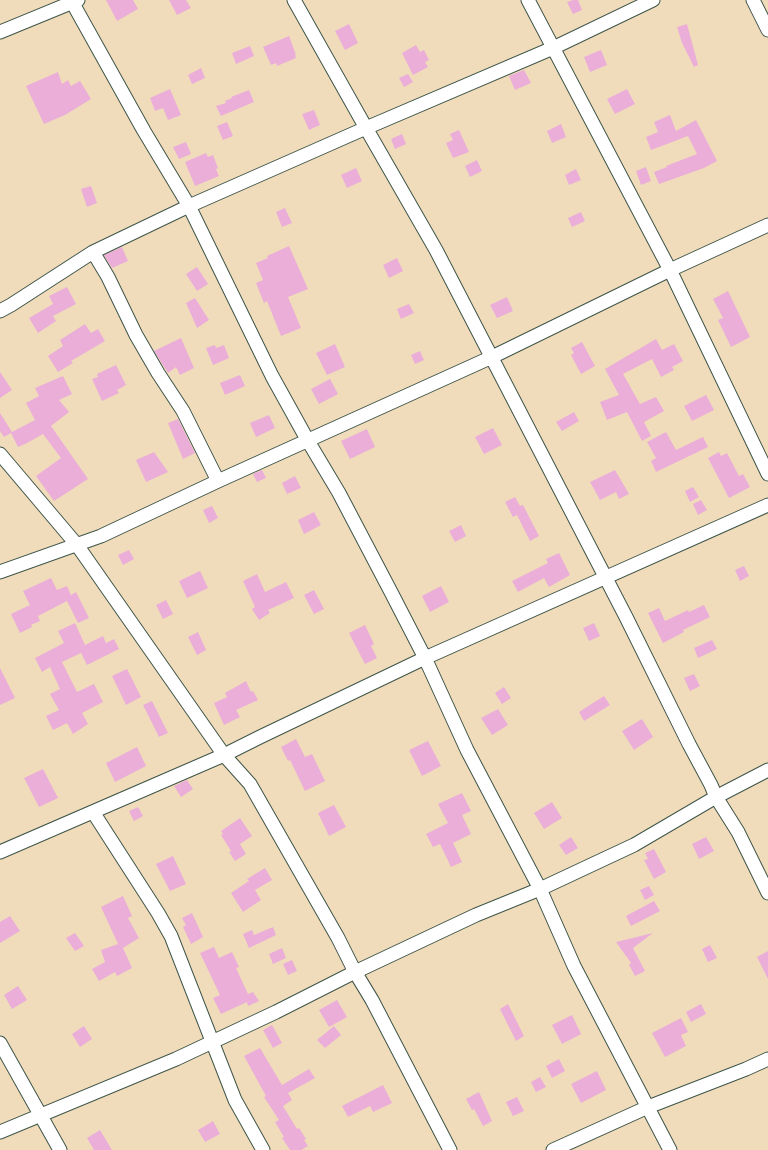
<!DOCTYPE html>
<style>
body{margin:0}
canvas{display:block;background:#f0dcbb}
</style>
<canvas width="768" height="1150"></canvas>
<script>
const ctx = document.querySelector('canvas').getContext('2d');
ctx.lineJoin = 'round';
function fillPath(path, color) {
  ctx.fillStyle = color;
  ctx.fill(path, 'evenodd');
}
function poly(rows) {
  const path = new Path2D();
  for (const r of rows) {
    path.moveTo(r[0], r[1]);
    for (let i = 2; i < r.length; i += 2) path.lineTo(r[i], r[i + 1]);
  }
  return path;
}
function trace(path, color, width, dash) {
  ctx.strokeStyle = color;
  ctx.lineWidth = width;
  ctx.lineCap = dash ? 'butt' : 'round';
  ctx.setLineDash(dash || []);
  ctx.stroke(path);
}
const building = poly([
 [106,0,133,0,138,9,117,21],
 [169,0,186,0,191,8,177,15],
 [573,0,578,0,582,10,573,14,567,2],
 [349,24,358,43,345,50,335,31],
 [687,24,698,65,694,67,682,43,677,27],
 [289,36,296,55,295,55,296,58,277,66,276,63,271,65,263,47],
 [416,45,420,52,424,50,429,60,425,62,428,67,413,75,402,53],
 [250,46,254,56,236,64,232,53],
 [601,50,607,65,590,72,584,57],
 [201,68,205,78,192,84,188,75],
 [524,70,531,83,515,90,509,76],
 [58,72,62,84,68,80,71,86,80,81,91,99,65,115,44,124,26,86],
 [408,74,413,82,404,87,399,78],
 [170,89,181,115,168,120,163,108,155,111,150,98],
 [627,89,635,104,615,114,607,99],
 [249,90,254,102,221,116,216,106,226,103,225,101,232,98,231,97],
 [314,110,320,125,309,130,302,114],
 [670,115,676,131,696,120,717,161,704,168,659,184,654,172,667,167,666,166,697,154,688,136,651,150,646,137,658,132,654,122],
 [227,122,233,136,223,140,217,126],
 [561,124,566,137,552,143,547,131],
 [459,130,469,152,453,158,446,143,453,140,450,134],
 [402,134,406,144,395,149,391,139],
 [186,142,191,154,179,159,173,147],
 [206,153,208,157,213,155,218,168,216,169,219,176,195,186,185,162],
 [477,160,482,171,470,177,465,166],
 [646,167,651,181,641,185,636,171],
 [356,168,362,181,347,188,341,175],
 [576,169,581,180,569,185,565,175],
 [91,186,97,203,87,207,81,189],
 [285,208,292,223,282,227,276,212],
 [581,212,585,221,572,227,568,218],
 [289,246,308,289,288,297,301,328,281,336,267,301,264,303,256,283,263,280,256,263,268,258,267,256],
 [122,247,128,261,112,268,104,255],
 [397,258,403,271,389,278,383,265],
 [197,267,208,284,197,291,186,274],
 [67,287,76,304,53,316,56,321,38,333,29,318,53,304,49,296],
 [728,291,750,337,731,347,718,320,723,318,713,299],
 [507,297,513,311,497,318,490,305],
 [195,298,209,320,197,328,186,303],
 [409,304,414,313,401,319,397,309],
 [85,324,91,333,98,329,105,341,71,361,73,363,58,372,48,356,63,346,60,340],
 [181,338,194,368,180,375,176,367,168,373,154,351],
 [656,339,662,350,674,344,683,361,672,367,674,370,661,377,652,359,623,374,640,404,656,397,664,411,644,422,651,436,642,441,627,412,607,420,600,402,619,395,605,369],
 [582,342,595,366,581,374,571,355,574,353,571,348],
 [335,344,345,367,327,375,316,353],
 [215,345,216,348,224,345,229,358,213,365,206,348],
 [420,351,424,360,415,364,411,355],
 [116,365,126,385,117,390,119,393,102,401,92,379,98,377,97,374],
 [0,372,12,390,0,398],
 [240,375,245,386,225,395,220,383],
 [63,376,72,394,59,400,69,412,51,426,88,479,54,501,36,476,61,458,43,434,27,443,18,447,11,433,4,437,0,431,0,413,12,432,35,420,26,403,39,396,35,388],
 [330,379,338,394,319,404,311,389],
 [706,395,714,410,692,421,684,406],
 [574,412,579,421,562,431,556,422],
 [269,415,275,428,256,437,250,423],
 [178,419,195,453,183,459,168,423],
 [493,428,502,445,484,454,475,437],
 [367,429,375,447,350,459,341,441],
 [666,432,676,450,703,437,708,447,656,472,651,461,656,458,647,442],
 [154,452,168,472,146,482,136,460],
 [719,452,721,456,727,453,739,476,743,474,750,487,729,498,708,458],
 [262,470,266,478,257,482,253,474],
 [615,470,629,494,619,499,616,492,600,500,590,482],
 [295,476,301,488,287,494,282,483],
 [693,487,699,497,690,502,685,491],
 [515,497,520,506,523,505,539,536,530,541,517,515,513,517,505,502],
 [701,500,707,510,698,515,693,504],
 [212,506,218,518,209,523,203,510],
 [314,512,321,525,304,534,298,520],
 [461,525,466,536,455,542,449,531],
 [129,550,134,559,123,565,118,555],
 [559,553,570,575,549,587,544,578,518,592,512,581,548,563,546,559],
 [744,566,749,576,740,581,735,570],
 [200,571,208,588,187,598,179,581],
 [257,574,265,592,286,582,294,598,268,610,270,613,259,620,252,609,255,607,243,581],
 [51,578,57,590,67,586,71,595,76,592,89,618,78,623,67,601,38,616,40,621,31,625,32,627,20,633,11,614,30,605,23,591],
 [441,586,449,602,430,612,422,596],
 [314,590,324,609,314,614,304,595],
 [166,600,173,614,163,619,156,605],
 [704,605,710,617,683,630,684,632,663,643,648,613,659,608,665,621,688,610,689,612],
 [75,623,85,645,103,636,106,643,114,639,119,649,87,665,81,653,62,662,77,692,94,684,103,702,82,713,88,724,73,734,67,723,53,730,46,716,59,710,50,694,60,689,50,667,42,672,35,658,64,643,58,631],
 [594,623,600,636,589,641,583,628],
 [365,625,374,644,371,646,377,658,365,664,349,633],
 [198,632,206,650,197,655,188,637],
 [712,640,717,649,698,658,694,648],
 [0,668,15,698,0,705],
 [127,669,141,697,126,705,112,676],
 [694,674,700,686,690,691,684,678],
 [246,681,251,692,253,691,258,700,236,710,240,717,224,725,214,703,227,697,225,693],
 [504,687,511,698,502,704,495,693],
 [604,696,610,705,584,721,579,712],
 [152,701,168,733,159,737,143,705],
 [498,709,508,725,492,735,481,718],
 [642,719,653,737,634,750,622,731],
 [296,739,305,757,312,754,325,781,305,791,290,760,288,761,281,747],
 [428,741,441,766,422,776,409,750],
 [137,747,146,766,115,782,106,763],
 [43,769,58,798,39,807,24,778],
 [187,780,193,789,181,797,174,786],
 [462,793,471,811,462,815,471,834,453,843,462,862,451,867,440,844,433,847,426,834,448,823,438,804],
 [552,802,562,818,544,829,534,813],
 [334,805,346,827,329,836,318,813],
 [138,807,143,816,134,821,129,811],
 [240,818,252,836,240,844,246,854,235,861,229,852,231,851,221,835,223,834,221,831],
 [571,837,578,848,566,855,559,845],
 [706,837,714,851,699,859,692,844],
 [654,849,666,872,654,879,644,860,648,859,645,853],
 [173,856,186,884,170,891,156,864],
 [265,868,272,880,255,890,261,900,243,912,231,893,249,881,247,879],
 [649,886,654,895,645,900,640,890],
 [123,896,132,916,128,918,139,938,123,948,132,968,117,976,115,972,99,981,92,969,105,962,101,950,118,944,101,907],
 [654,901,660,911,631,926,626,916],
 [192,913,203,937,191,944,183,927,186,925,182,918],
 [10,916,20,931,0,943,0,922],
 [273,927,276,935,249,948,243,934,252,930,254,935],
 [75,933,84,946,75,951,66,938],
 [653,933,633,948,645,971,635,976,629,965,631,963,616,942],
 [710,945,717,958,708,962,702,949],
 [214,947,219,958,232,952,239,967,236,968,248,994,253,992,259,1001,248,1006,247,1002,221,1014,213,998,220,995,200,953],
 [282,948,286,958,273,964,269,954],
 [768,951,768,979,757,957],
 [292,960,297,971,288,975,283,964],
 [18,986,27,1000,12,1009,4,995],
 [337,1000,347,1017,329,1027,319,1010],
 [508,1004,524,1036,516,1041,500,1009],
 [701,1004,706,1014,691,1022,686,1012],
 [572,1015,581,1034,562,1044,552,1025],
 [681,1018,688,1032,681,1035,686,1046,665,1057,652,1033],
 [272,1025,282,1043,273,1048,263,1030],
 [84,1026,92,1039,80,1047,72,1034],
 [334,1026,341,1035,325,1048,317,1040],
 [260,1048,282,1085,309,1069,315,1078,288,1093,292,1100,283,1106,297,1129,299,1128,306,1139,304,1140,308,1146,301,1150,290,1150,282,1138,284,1137,275,1122,279,1120,264,1097,266,1096,244,1056],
 [559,1059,565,1071,552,1078,546,1066],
 [597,1071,606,1090,581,1103,571,1084],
 [540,1077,546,1087,536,1092,531,1082],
 [383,1085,392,1103,373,1112,370,1106,348,1117,342,1106],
 [479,1092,492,1121,483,1126,474,1109,472,1110,466,1099],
 [517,1097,524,1111,513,1116,506,1102],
 [213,1121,220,1134,205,1142,198,1130],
 [100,1130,112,1150,94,1150,87,1138]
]);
const street = poly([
 [71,0,144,131,189,206,272,376,308,441,339,493,392,594,425,658,467,750,540,889,574,966,670,1150],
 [294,0,366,128,436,250,626,617,689,744,711,785,716,797,738,832,768,893],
 [528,0,670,270,768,474],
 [753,0,768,30],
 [0,32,78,0],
 [93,252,108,277,136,335,158,373,183,411,218,481],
 [0,311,11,305,93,252,189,206,366,128,553,48,653,0],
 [0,454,77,545,224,755,250,784,338,938,355,972,372,1000,450,1150],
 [0,572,101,536,218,481,492,357,670,270,768,225],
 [93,812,158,913,171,936,235,1100,263,1150],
 [0,852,224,755,260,737,425,658,768,505],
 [0,1043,60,1150],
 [0,1132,176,1059,276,1012,355,972,476,915,540,889,634,845,716,797,768,770],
 [553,1150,648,1107,746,1069,768,1059]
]);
fillPath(building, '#ebaed8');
trace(street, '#3e5548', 15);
trace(street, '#fff', 13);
</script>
